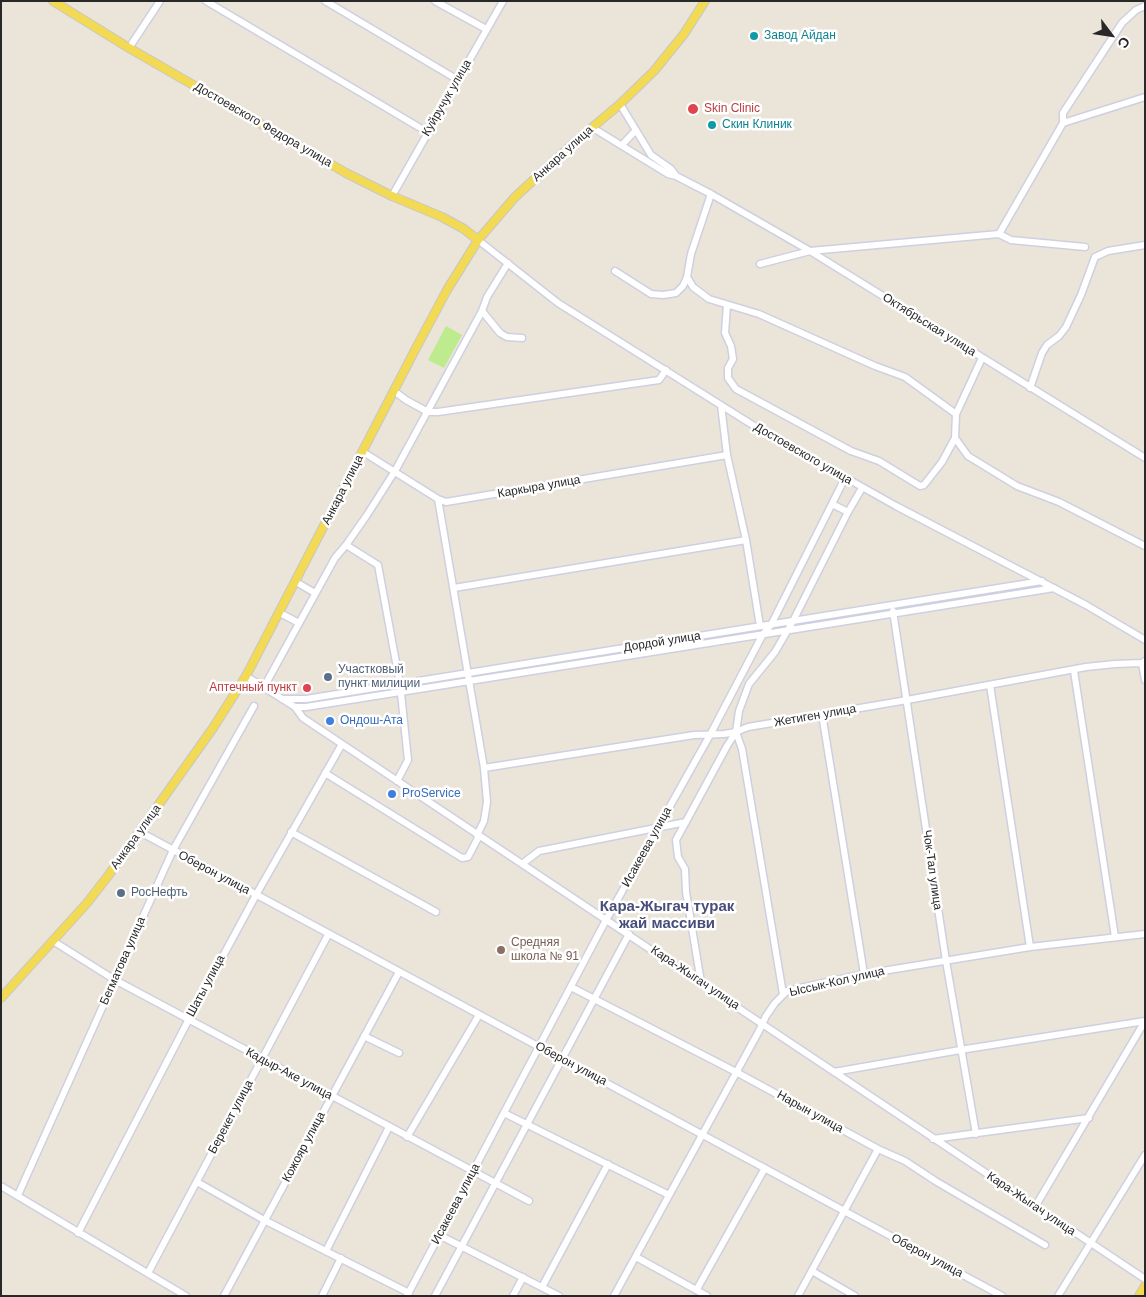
<!DOCTYPE html>
<meta charset="utf-8">
<style>
body{margin:0}
#map{position:relative;width:1146px;height:1297px;overflow:hidden;background:#ebe4d9;font-family:Arial,sans-serif}
canvas{display:block}
.frame{position:absolute;inset:0;border:2px solid #282828;pointer-events:none}
.north{position:absolute;left:1086px;top:10px;width:50px;height:50px;-webkit-text-stroke:4px #fff;paint-order:stroke;rotate:121deg;font-size:14px;font-weight:700;line-height:20px;text-align:center;color:#282828}
.north::after{content:'';display:block;margin:auto;width:18px;height:22px;background:#282828;clip-path:polygon(50% 0,100% 100%,50% 72%,0 100%)}
</style>
<div id="map">
<canvas width="1146" height="1297"></canvas>
<div class="frame"></div>
<div class="north">С</div>
</div>
<script>
const ctx = document.querySelector('canvas').getContext('2d');
ctx.lineJoin = 'round';
function fillPath(path, color) {
  ctx.fillStyle = color;
  ctx.fill(path, 'evenodd');
}
function poly(rows) {
  const path = new Path2D();
  for (const r of rows) {
    path.moveTo(r[0], r[1]);
    for (let i = 2; i < r.length; i += 2) path.lineTo(r[i], r[i + 1]);
  }
  return path;
}
function trace(path, color, width, dash) {
  ctx.strokeStyle = color;
  ctx.lineWidth = width;
  ctx.lineCap = dash ? 'butt' : 'round';
  ctx.setLineDash(dash || []);
  ctx.stroke(path);
}
function label(font, color, halo, rows, align = 'center') {
  ctx.font = font + ' Arial,sans-serif';
  ctx.lineWidth = 5;
  ctx.setLineDash([]);
  ctx.textBaseline = 'middle';
  ctx.strokeStyle = halo;
  ctx.fillStyle = color;
  for (const [text, x, y, turn = 0] of rows) {
    ctx.save();
    ctx.translate(x, y);
    ctx.rotate((+turn || 0) * Math.PI / 180);
    ctx.textAlign = isNaN(turn) ? turn : align;
    if (halo) ctx.strokeText(text, 0, 0);
    ctx.fillText(text, 0, 0);
    ctx.restore();
  }
}
const pitch = poly([
 [446,326,462,335,444,368,428,360]
]);
const minor = poly([
 [206,1,427,132],
 [325,1,458,80],
 [435,1,486,29],
 [129,48,160,1],
 [620,104,651,155,671,169,676,176],
 [1063,123,1145,97],
 [593,128,668,174,676,176,711,194,810,251,1145,458],
 [622,145,636,130],
 [711,194,691,254,687,277,693,287,709,299,759,314,875,366,905,377,956,414],
 [392,196,503,1],
 [999,234,1063,123,1063,113,1122,23,1136,10,1145,6],
 [999,234,1011,240,1085,247],
 [478,240,558,303,759,429,896,506,1086,605,1145,640],
 [760,264,810,251,999,234],
 [615,271,651,294,663,295,676,293,683,286,687,277],
 [727,305,725,333,731,346,733,359,728,368,728,378,736,389,851,451,879,461,920,486,924,485,942,462,955,438,956,414,982,358],
 [482,311,500,333,507,337,522,338],
 [1030,388,1042,353,1047,345,1059,336,1066,327,1081,295,1095,257,1108,251,1145,245],
 [394,391,406,400,428,412,438,412,659,380,666,370],
 [721,405,727,455,746,540,760,626],
 [955,438,968,456,1017,486,1059,502,1145,546],
 [363,452,438,499,446,502,727,455],
 [438,499,484,768,487,802,484,821,477,835],
 [832,504,848,512],
 [346,545,378,565,400,684,408,760,397,781],
 [296,582,315,593],
 [454,588,746,540],
 [893,611,946,961,976,1134],
 [280,613,299,623],
 [1142,663,1145,680],
 [1074,671,1115,937],
 [246,676,295,707,303,718,342,744,1145,1279],
 [990,685,1030,947],
 [264,687,335,558,346,545,367,515,395,471,482,311,487,297,508,263],
 [282,699,306,699,1042,581],
 [295,707,306,707,1054,588],
 [822,714,864,974],
 [736,732,742,749,783,994],
 [484,768,694,735,724,734,736,732,748,727,790,720,907,700,1086,667,1115,664,1142,663,1145,661],
 [325,773,462,858,468,857,479,836],
 [140,832,1002,1296],
 [291,832,436,912],
 [522,864,539,851,686,822],
 [53,941,115,980,529,1201],
 [701,982,686,892,685,869,678,857,676,840,727,746,736,732,739,711,749,684,775,652,793,621,848,512,862,488],
 [571,987,736,1072,878,1149,905,1161,937,1182,1045,1245],
 [364,1036,399,1053],
 [834,1072,960,1050,1145,1021],
 [504,1113,669,1195],
 [407,1137,479,1015],
 [933,1139,1089,1118],
 [197,1182,264,1220,409,1293],
 [1,1186,186,1296],
 [18,1195,173,850,254,706],
 [1035,1207,1145,1021],
 [78,1233,189,1019,256,895,342,744],
 [439,1235,559,1296],
 [326,1251,389,1127],
 [636,1257,707,1296],
 [812,1271,855,1296],
 [148,1273,328,935],
 [542,1287,608,1164],
 [697,1289,765,1168],
 [224,1296,399,972],
 [322,1296,341,1258],
 [407,1296,606,920,710,735,763,634,771,625,845,478],
 [435,1296,629,934],
 [513,1296,523,1277],
 [614,1296,759,1031,766,1016,775,1003,787,991,864,974,1030,947,1145,934],
 [798,1296,878,1149],
 [1058,1296,1145,1155]
]);
const major = poly([
 [53,1,129,48,346,173,392,196,442,217,464,229,478,240],
 [1,998,87,903,108,876,213,728,246,676,415,350,447,290,478,240,515,197,575,142,620,104,654,71,684,34,705,1],
 [1139,1296,1145,1286]
]);
const markers = [
 [754,36,5,"#0f9aa8"],
 [693,109,6,"#e0444e"],
 [712,125,5,"#0f9aa8"],
 [328,677,5,"#5c6f8a"],
 [307,688,5,"#e0444e"],
 [330,721,5,"#3f7fe0"],
 [392,794,5,"#3f7fe0"],
 [121,893,5,"#5c6f8a"],
 [501,950,5,"#8d6e63"]
];
const cultureNames = [
 ["Завод Айдан",764,36],
 ["Скин Клиник",722,125]
];
const streetNames = [
 ["Куйручук улица",447,98,-60],
 ["Достоевского Федора улица",263,125,30],
 ["Анкара улица",563,154,-42],
 ["Октябрьская улица",929,325,32],
 ["Достоевского улица",803,454,30],
 ["Каркыра улица",539,487,-10],
 ["Анкара улица",343,490,-63],
 ["Дордой улица",662,642,-9],
 ["Жетиген улица",815,716,-10],
 ["Анкара улица",136,837,-54],
 ["Исакеева улица",647,847,-61],
 ["Чок-Тал улица",932,870,82],
 ["Оберон улица",214,873,28],
 ["Бегматова улица",123,961,-66],
 ["Кара-Жыгач улица",695,978,34],
 ["Ыссык-Кол улица",837,982,-13],
 ["Шаты улица",206,986,-62],
 ["Оберон улица",571,1064,28],
 ["Кадыр-Аке улица",289,1074,28],
 ["Нарын улица",810,1112,29],
 ["Берекет улица",231,1117,-62],
 ["Кожояр улица",304,1147,-62],
 ["Исакеева улица",456,1204,-62],
 ["Кара-Жыгач улица",1031,1204,34],
 ["Оберон улица",927,1256,28]
];
const healthNames = [
 ["Skin Clinic",704,109],
 ["Аптечный пункт",297,688,"right"]
];
const serviceNames = [
 ["Участковый",338,670],
 ["пункт милиции",338,684],
 ["РосНефть",131,893]
];
const shopNames = [
 ["Ондош-Ата",340,721],
 ["ProService",402,794]
];
const educationNames = [
 ["Средняя",511,943],
 ["школа № 91",511,957]
];
const quarterNames = [
 ["Кара-Жыгач турак",667,907],
 ["жай массиви",667,924]
];
fillPath(pitch, '#bdeb8e');
trace(minor, '#ced0e2', 9);
trace(major, '#c7c7c7', 10);
trace(minor, '#fff', 6);
trace(major, '#f3da55', 8);
for (const [x, y, r, color] of markers) {
  const dot = new Path2D();
  dot.arc(x, y, r, 0, 2 * Math.PI);
  ctx.fillStyle = color;
  ctx.fill(dot);
  trace(dot, '#fff', 2);
}
label('12px', '#0d838f', '#fff', cultureNames, 'left');
label('12px', '#282828', '#fff', streetNames);
label('12px', '#be3a42', '#fff', healthNames, 'left');
label('12px', '#4e5e75', '#fff', serviceNames, 'left');
label('12px', '#366cbe', '#fff', shopNames, 'left');
label('12px', '#785e54', '#fff', educationNames, 'left');
label('bold 15px', '#484d79', '#fff', quarterNames);
</script>
